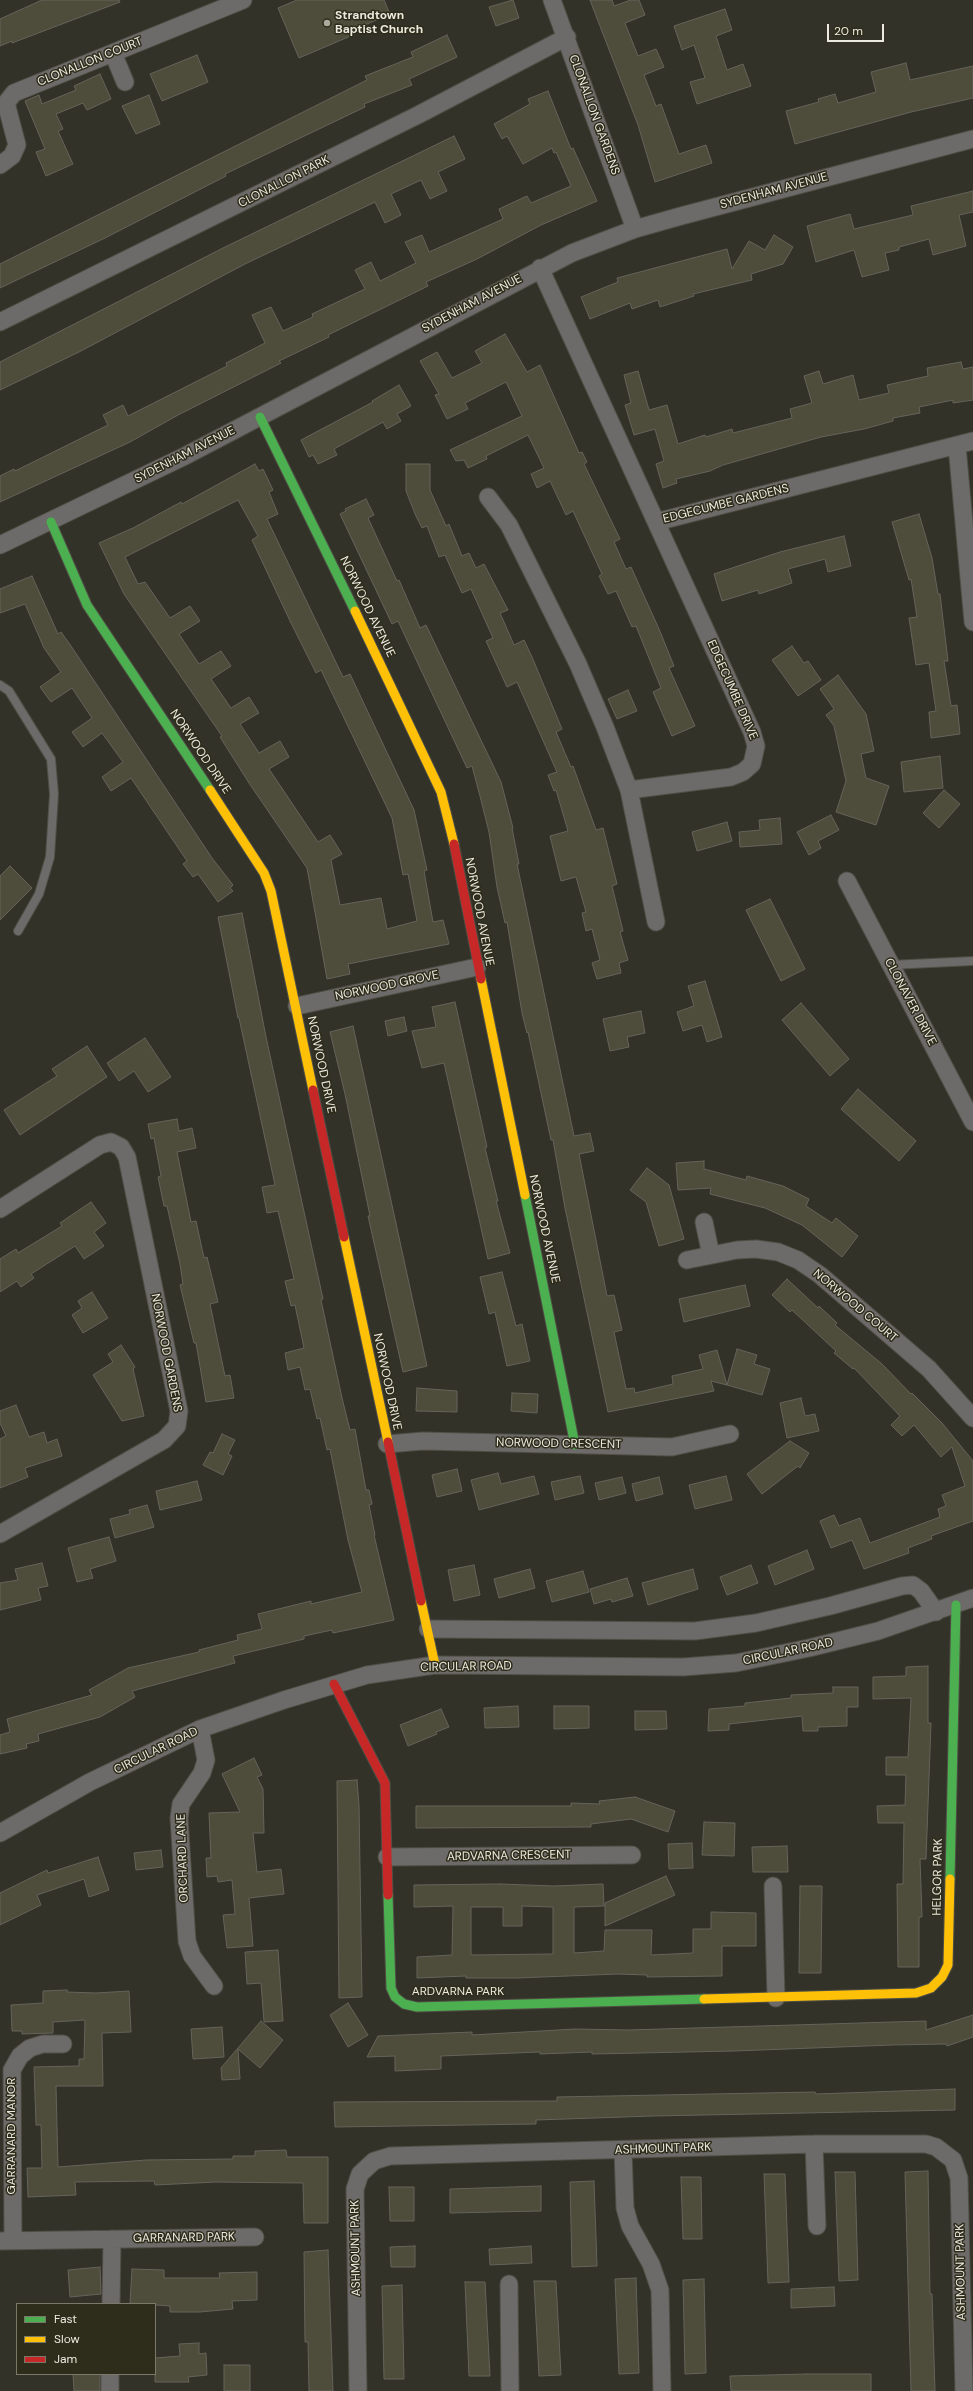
<!DOCTYPE html>
<style>
body{margin:0}
#map{position:relative;width:973px;height:2391px;overflow:hidden;background:#333228;font-family:"DM Sans",sans-serif}
canvas{display:block}
.legend{position:absolute;left:16px;top:2303px;width:140px;height:72px;box-sizing:border-box;background:#2e2c1a;border:1px solid #7a7869;margin:0;padding:5px 7px;list-style:none;font-size:12px;color:#eceadf}
.legend li{display:flex;align-items:center;gap:8px;height:20px}
.legend b{width:20px;border:1px solid #7a7869}
.scale{position:absolute;left:827px;top:24px;width:57px;height:18px;box-sizing:border-box;border:2px solid #eceadf;border-top:0;padding-left:5px;font-size:12px;line-height:14px;white-space:nowrap;color:#eceadf;-webkit-text-stroke:3px #2e2c1a;paint-order:stroke}
</style>
<div id="map">
<canvas width="973" height="2391"></canvas>
<ul class="legend">
<li><b style="height:5px;background:#4caf50"></b>Fast</li>
<li><b style="height:5px;background:#ffc107"></b>Slow</li>
<li><b style="height:5px;background:#c62828"></b>Jam</li>
</ul>
<div class="scale">20 m</div>
</div>
<script>
const ctx = document.querySelector('canvas').getContext('2d');
ctx.lineJoin = 'round';
function fillPath(path, color) {
  ctx.fillStyle = color;
  ctx.fill(path, 'evenodd');
}
function poly(rows) {
  const path = new Path2D();
  for (const r of rows) {
    path.moveTo(r[0], r[1]);
    for (let i = 2; i < r.length; i += 2) path.lineTo(r[i], r[i + 1]);
  }
  return path;
}
function trace(path, color, width, dash) {
  ctx.strokeStyle = color;
  ctx.lineWidth = width;
  ctx.lineCap = dash ? 'butt' : 'round';
  ctx.setLineDash(dash || []);
  ctx.stroke(path);
}
function label(font, color, halo, rows, align = 'center') {
  ctx.font = font + ' "DM Sans",sans-serif';
  ctx.lineWidth = 3;
  ctx.setLineDash([]);
  ctx.textBaseline = 'middle';
  ctx.strokeStyle = halo;
  ctx.fillStyle = color;
  for (const [text, x, y, turn = 0] of rows) {
    ctx.save();
    ctx.translate(x, y);
    ctx.rotate((+turn || 0) * Math.PI / 180);
    ctx.textAlign = isNaN(turn) ? turn : align;
    if (halo) ctx.strokeText(text, 0, 0);
    ctx.fillText(text, 0, 0);
    ctx.restore();
  }
}
const building = poly([
 [42,0,119,0,120,2,12,43,12,41,0,46,0,19,42,0],
 [297,0,384,0,390,14,351,31,353,35,299,58,278,8,297,0],
 [513,0,519,18,496,26,489,7,513,0],
 [590,0,612,0,614,6,631,0,639,0,645,15,625,23,638,56,656,49,664,67,644,75,656,106,661,104,679,154,706,145,712,163,655,182,638,125,590,0],
 [725,9,732,30,716,36,727,70,743,64,751,86,697,104,690,82,705,78,694,45,682,50,674,26,725,9],
 [447,35,457,57,409,79,412,85,364,104,365,107,225,174,226,176,105,238,0,288,0,264,367,80,365,76,413,57,411,52,447,35],
 [197,55,208,82,162,101,150,74,197,55],
 [906,63,910,80,973,66,973,98,911,112,795,144,786,111,819,102,818,99,835,94,838,103,876,92,871,72,906,63],
 [100,74,111,99,87,110,83,103,56,114,63,129,58,131,73,164,46,176,36,152,45,149,25,101,39,95,42,104,76,90,74,86,100,74],
 [548,91,571,149,573,148,597,201,541,225,477,259,426,282,428,286,328,335,329,337,279,361,281,363,178,415,130,442,0,502,0,476,14,469,15,471,108,425,103,415,123,405,128,416,227,366,226,363,265,343,252,315,271,307,283,331,313,317,312,314,365,289,355,270,371,262,380,281,416,263,405,242,422,235,429,252,503,219,499,209,527,196,531,203,571,186,556,152,554,153,552,148,523,164,507,136,502,139,494,124,530,104,528,99,548,91],
 [149,95,160,124,136,134,122,106,149,95],
 [454,136,465,159,438,172,447,191,430,199,421,180,391,194,401,215,385,223,375,202,245,264,79,352,0,390,0,362,223,248,454,136],
 [973,191,973,212,959,215,966,246,933,255,929,239,899,247,899,250,885,253,889,270,862,277,854,250,816,262,807,226,850,214,854,229,913,215,911,206,973,191],
 [774,235,793,247,783,264,751,274,752,280,693,294,694,296,660,307,658,300,632,309,630,303,590,319,581,297,618,282,617,278,727,249,732,269,749,241,765,250,774,235],
 [505,334,527,372,540,365,579,453,582,452,587,462,584,464,620,539,614,542,626,569,631,567,659,629,674,666,669,668,695,726,672,736,653,692,661,688,636,626,632,627,616,591,608,594,599,576,602,574,573,511,566,515,550,481,537,488,531,474,544,468,528,435,486,456,487,459,468,468,464,460,456,461,450,450,522,416,506,382,465,403,468,409,447,419,435,395,439,394,420,361,437,352,452,378,482,363,475,351,505,334],
 [961,362,963,369,973,367,973,400,953,403,953,400,919,407,920,413,893,418,893,421,864,429,821,437,723,465,710,471,676,479,677,483,663,488,656,464,664,461,655,429,634,435,625,405,631,403,624,375,638,371,649,410,667,405,678,444,705,435,706,437,732,429,733,433,792,418,790,409,812,403,804,376,819,371,823,384,853,375,859,400,889,393,887,385,928,376,927,368,961,362],
 [399,385,411,406,397,414,401,421,387,429,383,422,334,449,337,455,318,464,313,455,309,457,301,440,373,402,372,401,399,385],
 [255,464,259,471,263,469,273,490,269,492,278,514,267,519,343,677,350,674,414,810,427,870,424,871,433,922,443,920,449,944,348,964,350,974,327,979,307,868,249,783,220,737,222,736,124,594,99,543,133,528,181,502,182,504,255,464],
 [238,500,258,536,252,540,291,623,316,673,321,670,392,818,403,875,408,874,417,921,387,929,381,898,340,905,331,860,342,854,330,835,318,842,269,769,289,757,280,741,259,753,240,724,259,713,249,697,231,708,211,679,231,666,221,651,199,664,179,634,200,621,190,606,170,618,145,582,138,584,125,557,238,500],
 [406,464,430,464,430,490,446,526,449,524,462,556,469,553,476,568,484,564,508,610,500,613,514,645,524,640,532,657,562,729,556,732,571,767,573,766,596,830,603,828,617,884,612,886,623,931,620,932,628,960,619,963,621,973,597,979,592,963,600,960,592,929,586,931,582,913,586,912,576,877,561,881,550,836,568,831,556,790,554,791,548,775,557,772,517,682,507,687,486,641,493,638,471,589,462,593,445,555,439,557,427,526,422,528,416,516,406,491,406,464],
 [366,499,374,515,368,518,397,581,399,580,420,628,426,625,501,782,513,828,512,828,519,864,517,864,574,1136,590,1133,594,1151,579,1154,607,1296,614,1295,622,1330,614,1332,626,1389,634,1388,635,1393,673,1384,672,1376,703,1369,699,1355,717,1350,727,1385,711,1381,714,1391,608,1412,565,1208,553,1140,551,1140,528,1032,527,1033,522,1013,507,922,505,923,497,887,489,832,481,800,472,766,467,768,398,621,392,624,340,514,346,511,345,509,366,499],
 [919,514,932,558,938,594,940,594,948,661,944,661,951,706,957,705,960,734,931,738,929,712,936,711,929,663,916,665,909,618,917,617,911,579,909,580,892,522,919,514],
 [844,536,851,566,828,572,825,559,788,569,792,583,759,594,758,590,722,601,714,574,780,552,844,536],
 [32,576,58,634,61,632,71,646,212,858,233,885,230,888,233,891,218,902,198,874,193,877,183,864,187,861,131,778,111,791,102,777,123,762,102,733,83,747,72,732,92,718,72,688,51,702,40,687,61,672,44,648,25,604,0,613,0,589,32,576],
 [792,646,804,663,808,661,821,680,798,696,772,660,792,646],
 [838,675,866,714,874,751,861,754,866,778,889,786,876,825,836,812,846,781,834,726,826,715,834,709,820,689,838,675],
 [628,690,637,711,617,719,608,699,628,690],
 [940,756,943,788,904,792,901,762,940,756],
 [944,790,960,804,939,828,923,813,944,790],
 [831,815,839,830,818,841,821,848,809,855,797,832,831,815],
 [780,818,782,844,740,847,739,832,760,830,759,820,780,818],
 [727,822,732,841,697,851,692,832,727,822],
 [10,866,32,888,0,920,0,876,10,866],
 [770,899,805,969,781,981,746,910,770,899],
 [242,913,266,1037,323,1299,321,1300,342,1398,350,1430,355,1429,366,1490,369,1490,372,1504,369,1505,375,1535,374,1535,394,1620,333,1633,332,1630,304,1636,304,1639,233,1656,235,1663,132,1691,135,1697,100,1717,38,1734,39,1741,26,1744,27,1748,0,1754,0,1735,10,1732,7,1719,92,1695,89,1690,128,1668,199,1652,199,1650,238,1640,237,1635,262,1629,258,1614,311,1601,311,1604,362,1592,348,1540,330,1449,327,1450,320,1418,317,1419,310,1389,305,1390,300,1367,288,1370,285,1353,304,1348,295,1305,291,1306,285,1281,294,1279,278,1211,267,1213,262,1187,275,1185,239,1018,238,1018,218,917,242,913],
 [705,981,722,1037,707,1042,702,1025,683,1031,677,1012,694,1006,688,986,705,981],
 [455,1002,487,1147,485,1148,498,1201,496,1201,510,1253,488,1259,444,1063,422,1068,412,1031,436,1027,432,1007,455,1002],
 [801,1003,849,1059,830,1076,782,1020,801,1003],
 [641,1011,645,1033,627,1037,629,1047,610,1051,603,1019,641,1011],
 [404,1017,407,1031,388,1036,385,1021,404,1017],
 [353,1026,427,1366,403,1372,368,1216,370,1216,345,1094,330,1032,353,1026],
 [145,1038,171,1077,148,1092,134,1071,119,1081,107,1063,145,1038],
 [87,1046,107,1077,20,1135,4,1110,57,1076,52,1069,87,1046],
 [858,1089,916,1141,899,1161,841,1109,858,1089],
 [177,1119,179,1131,192,1128,196,1148,177,1152,191,1222,196,1221,204,1258,207,1257,218,1302,210,1304,225,1376,230,1375,234,1398,206,1402,196,1343,194,1343,180,1285,183,1284,180,1264,167,1206,164,1206,158,1177,161,1176,154,1138,151,1139,148,1124,177,1119],
 [704,1161,704,1169,746,1180,747,1176,783,1186,809,1199,806,1206,832,1223,836,1218,858,1236,842,1257,802,1225,765,1208,710,1194,711,1188,678,1190,676,1163,704,1161],
 [647,1168,669,1185,684,1239,659,1246,646,1202,630,1190,647,1168],
 [91,1202,106,1223,94,1232,104,1246,84,1259,75,1246,31,1274,34,1278,21,1287,17,1281,0,1292,0,1259,16,1249,18,1253,62,1226,60,1223,91,1202],
 [502,1272,516,1326,522,1324,530,1361,507,1366,495,1312,489,1314,480,1277,502,1272],
 [787,1279,818,1308,819,1306,837,1323,835,1325,882,1364,911,1394,912,1393,942,1423,973,1461,973,1521,931,1536,932,1539,908,1548,909,1553,864,1569,852,1540,831,1548,820,1521,834,1515,839,1526,860,1518,870,1543,940,1517,938,1509,946,1506,942,1495,965,1486,952,1447,941,1457,914,1425,902,1436,891,1425,900,1416,854,1368,853,1369,834,1353,836,1351,792,1310,790,1312,772,1295,787,1279],
 [745,1285,750,1306,684,1322,679,1299,745,1285],
 [92,1292,108,1318,83,1333,72,1315,82,1308,78,1301,92,1292],
 [121,1345,135,1367,133,1369,144,1416,122,1421,93,1375,113,1362,108,1354,121,1345],
 [737,1349,757,1355,754,1364,770,1369,762,1395,727,1385,737,1349],
 [417,1388,457,1391,457,1412,416,1411,417,1388],
 [512,1393,538,1394,537,1413,511,1411,512,1393],
 [801,1398,805,1416,815,1414,819,1431,787,1438,780,1403,801,1398],
 [16,1405,29,1437,44,1432,47,1443,57,1439,62,1456,25,1468,28,1477,0,1488,0,1439,6,1436,0,1423,0,1411,16,1405],
 [222,1434,235,1440,228,1454,232,1456,223,1475,203,1465,210,1452,213,1453,222,1434],
 [790,1441,809,1453,800,1468,798,1466,762,1494,747,1474,790,1441],
 [457,1469,462,1491,437,1497,432,1475,457,1469],
 [498,1473,501,1484,534,1476,539,1494,479,1510,471,1480,498,1473],
 [580,1476,584,1493,555,1500,551,1482,580,1476],
 [726,1476,732,1500,695,1509,689,1485,726,1476],
 [622,1477,626,1493,599,1500,595,1483,622,1477],
 [659,1477,663,1494,636,1501,632,1484,659,1477],
 [197,1481,202,1500,160,1510,156,1491,197,1481],
 [147,1505,154,1527,115,1538,110,1519,130,1514,129,1510,147,1505],
 [109,1537,116,1561,90,1569,93,1578,77,1582,68,1548,109,1537],
 [807,1550,814,1569,775,1585,768,1566,807,1550],
 [42,1563,48,1586,38,1588,41,1600,0,1610,0,1583,18,1580,15,1569,42,1563],
 [474,1565,480,1595,454,1601,448,1570,474,1565],
 [751,1565,758,1583,727,1595,720,1577,751,1565],
 [530,1569,535,1588,499,1598,494,1579,530,1569],
 [693,1569,698,1589,648,1605,642,1583,693,1569],
 [583,1571,589,1592,552,1602,546,1581,583,1571],
 [627,1578,633,1596,612,1602,611,1599,594,1604,590,1589,627,1578],
 [928,1666,928,1723,931,1723,926,1859,920,1859,922,1917,919,1917,919,1967,898,1967,897,1884,903,1884,904,1823,878,1823,877,1806,905,1805,906,1775,886,1775,886,1757,908,1757,911,1698,873,1699,873,1677,906,1676,906,1667,928,1666],
 [833,1687,858,1687,858,1707,847,1707,847,1726,818,1727,818,1731,803,1731,802,1716,729,1724,729,1730,708,1731,709,1709,745,1706,745,1703,791,1698,791,1695,833,1693,833,1687],
 [518,1706,519,1727,485,1728,484,1708,518,1706],
 [554,1706,589,1706,589,1728,554,1729,554,1706],
 [441,1709,449,1727,436,1732,437,1734,408,1746,400,1725,441,1709],
 [635,1711,666,1711,667,1729,635,1730,635,1711],
 [254,1758,262,1775,257,1777,263,1789,264,1833,253,1833,257,1872,281,1869,284,1894,249,1898,253,1946,227,1948,223,1915,235,1914,232,1880,218,1882,217,1876,207,1877,206,1858,211,1858,209,1813,240,1812,222,1774,254,1758],
 [357,1780,359,1805,362,1997,339,1998,337,1781,357,1780],
 [635,1797,675,1811,668,1832,631,1819,591,1824,591,1827,416,1828,416,1806,571,1806,571,1803,600,1804,599,1801,635,1797],
 [704,1822,735,1823,734,1856,702,1855,704,1822],
 [692,1843,693,1868,669,1869,668,1844,692,1843],
 [787,1846,788,1872,753,1872,752,1847,787,1846],
 [161,1850,163,1867,136,1870,134,1853,161,1850],
 [98,1857,109,1890,89,1897,84,1879,37,1895,41,1905,0,1925,0,1893,47,1870,48,1873,98,1857],
 [666,1876,675,1895,605,1926,605,1903,666,1876],
 [500,1884,554,1886,603,1884,604,1906,574,1907,574,1953,604,1951,605,1930,652,1930,651,1955,693,1953,693,1929,711,1929,711,1912,756,1913,756,1946,722,1946,722,1976,647,1977,647,1975,618,1974,517,1978,466,1978,466,1976,417,1978,417,1957,452,1955,453,1906,414,1907,414,1885,500,1884],
 [522,1906,553,1907,553,1954,471,1955,471,1907,503,1907,503,1926,522,1926,522,1906],
 [800,1886,822,1886,821,1973,799,1973,800,1886],
 [278,1950,283,2021,264,2022,261,1983,247,1984,245,1952,278,1950],
 [67,1990,67,1992,96,1993,129,1991,131,2032,102,2033,103,2086,56,2086,58,2167,146,2160,233,2159,233,2156,255,2156,255,2151,286,2150,287,2157,328,2157,328,2223,304,2223,303,2183,216,2182,155,2185,154,2181,75,2182,76,2195,28,2197,27,2168,42,2168,41,2125,36,2125,34,2067,79,2066,79,2059,84,2059,85,2020,53,2022,53,2033,22,2034,22,2031,12,2031,11,2005,43,2003,43,1991,67,1990],
 [348,2003,368,2035,348,2047,330,2015,348,2003],
 [973,2015,973,2037,947,2046,946,2044,892,2045,734,2051,592,2054,592,2052,540,2054,540,2052,441,2056,441,2069,395,2071,395,2056,367,2057,378,2036,472,2032,472,2035,575,2029,628,2030,926,2021,926,2030,973,2015],
 [261,2021,283,2040,260,2068,238,2049,240,2079,222,2080,221,2068,261,2021],
 [222,2027,224,2057,193,2059,191,2029,222,2027],
 [955,2089,955,2110,653,2116,536,2120,536,2124,335,2127,334,2102,557,2101,557,2097,815,2092,816,2094,955,2089],
 [928,2171,930,2294,932,2294,935,2391,911,2391,905,2172,928,2171],
 [835,2172,855,2172,858,2280,839,2281,835,2172],
 [764,2174,785,2174,789,2282,768,2283,764,2174],
 [681,2177,701,2177,702,2239,683,2239,681,2177],
 [594,2181,597,2266,572,2267,570,2182,594,2181],
 [541,2186,541,2211,450,2213,450,2189,541,2186],
 [389,2187,414,2187,414,2221,390,2221,389,2187],
 [415,2246,415,2267,391,2267,390,2247,415,2246],
 [531,2246,532,2263,490,2265,489,2249,531,2246],
 [328,2250,333,2391,309,2391,308,2342,305,2342,304,2252,328,2250],
 [100,2267,101,2294,70,2297,68,2270,100,2267],
 [132,2269,164,2270,164,2278,220,2278,219,2273,257,2272,257,2300,232,2301,233,2309,200,2312,170,2312,170,2306,130,2303,132,2269],
 [636,2278,639,2373,619,2374,615,2279,636,2278],
 [704,2279,706,2373,685,2374,683,2280,704,2279],
 [534,2281,556,2281,561,2375,539,2376,534,2281],
 [465,2282,485,2282,490,2376,469,2376,465,2282],
 [402,2285,404,2379,384,2379,382,2286,402,2285],
 [834,2287,835,2306,791,2308,791,2289,834,2287],
 [199,2343,199,2354,206,2353,207,2375,188,2377,189,2382,155,2382,155,2358,180,2356,179,2344,199,2343],
 [224,2365,250,2365,250,2391,224,2391,224,2365],
 [73,2374,100,2374,100,2391,74,2391,73,2374],
 [807,2374,871,2374,871,2391,731,2391,730,2376,807,2374]
]);
const lane = poly([
 [0,685,9,691,51,759,54,794,50,857,39,894,18,931],
 [890,965,973,961]
]);
const street = poly([
 [552,0,635,229],
 [113,53,125,82],
 [0,165,12,156,17,145,6,103,14,93,243,0],
 [540,268,752,732,756,746,752,764,743,772,731,777,629,790],
 [0,322,418,115,567,37],
 [957,446,973,622],
 [488,497,509,525,578,664,605,727,629,790,656,922],
 [656,522,973,441],
 [0,545,185,456,572,253,635,229,681,216,973,139],
 [847,881,973,1122],
 [297,1006,477,967],
 [0,1209,100,1145,111,1142,121,1147,127,1157,179,1411,177,1426,164,1440,0,1534],
 [704,1222,711,1255],
 [687,1260,737,1250,756,1249,778,1252,798,1260,820,1275,929,1369,973,1418],
 [387,1444,423,1441,672,1447,730,1434],
 [428,1629,695,1631,756,1623,830,1606,902,1586,913,1585,921,1591,936,1612],
 [200,1729,206,1760,202,1773,181,1804,179,1818,187,1941,192,1956,214,1986],
 [0,1833,90,1782,200,1729,284,1700,367,1675,435,1665,683,1667,736,1663,809,1648,878,1631,973,1598],
 [387,1857,632,1855],
 [773,1886,776,1998],
 [814,2144,817,2226],
 [623,2151,625,2208,630,2226,651,2264,660,2290,662,2391],
 [0,2241,255,2237],
 [13,2241,12,2070,20,2056,30,2048,43,2044,63,2044],
 [509,2284,510,2391],
 [111,2304,112,2239],
 [110,2374,110,2391],
 [358,2391,355,2189,360,2174,374,2161,390,2156,814,2144,926,2144,936,2147,953,2160,959,2178,964,2391]
]);
const fast = poly([
 [260,417,355,611],
 [51,522,87,605,210,790],
 [525,1195,575,1445],
 [950,1879,956,1605],
 [388,1895,391,1988,395,1997,404,2004,417,2007,704,1999]
]);
const slow = poly([
 [355,611,441,792,454,844],
 [210,790,264,873,271,891,313,1090],
 [481,979,525,1195],
 [344,1237,388,1442],
 [421,1601,435,1665],
 [704,1999,916,1993,931,1988,942,1977,948,1965,950,1879]
]);
const jam = poly([
 [454,844,481,979],
 [313,1090,344,1237],
 [388,1442,421,1601],
 [334,1684,385,1783,388,1895]
]);
const markers = [
 [327,23,4,"#abaa9f"]
];
const poiNames = [
 ["Strandtown",335,16],
 ["Baptist Church",335,30]
];
const streetNames = [
 ["CLONALLON COURT",90,62,-22],
 ["CLONALLON GARDENS",594,115,70],
 ["CLONALLON PARK",284,182,-27],
 ["SYDENHAM AVENUE",774,191,-15],
 ["SYDENHAM AVENUE",472,304,-28],
 ["SYDENHAM AVENUE",185,455,-27],
 ["EDGECUMBE GARDENS",726,504,-14],
 ["NORWOOD AVENUE",367,607,64],
 ["EDGECUMBE DRIVE",732,690,66],
 ["NORWOOD DRIVE",200,752,56],
 ["NORWOOD AVENUE",479,912,79],
 ["NORWOOD GROVE",387,986,-12],
 ["CLONAVER DRIVE",910,1002,62],
 ["NORWOOD DRIVE",321,1065,78],
 ["NORWOOD AVENUE",544,1229,78],
 ["NORWOOD COURT",855,1306,40],
 ["NORWOOD GARDENS",166,1353,79],
 ["NORWOOD DRIVE",387,1382,78],
 ["NORWOOD CRESCENT",559,1444,1],
 ["CIRCULAR ROAD",788,1652,-12],
 ["CIRCULAR ROAD",466,1667,-1],
 ["CIRCULAR ROAD",156,1751,-26],
 ["ARDVARNA CRESCENT",509,1856,-1],
 ["ORCHARD LANE",183,1858,-92],
 ["HELGOR PARK",938,1877,-89],
 ["ARDVARNA PARK",458,1992],
 ["GARRANARD MANOR",12,2136,-90],
 ["ASHMOUNT PARK",663,2149,-2],
 ["GARRANARD PARK",184,2238,-1],
 ["ASHMOUNT PARK",356,2248,-91],
 ["ASHMOUNT PARK",961,2272,-91]
];
fillPath(building, '#4e4c3b');
trace(building, '#64645b', 1);
trace(lane, '#504f46', 10);
trace(street, '#504f46', 19);
trace(fast, '#504f46', 11);
trace(slow, '#504f46', 11);
trace(jam, '#504f46', 11);
trace(lane, '#6d6b69', 8);
trace(street, '#6d6b69', 17);
trace(fast, '#4caf50', 9);
trace(slow, '#ffc107', 9);
trace(jam, '#c62828', 9);
for (const [x, y, r, color] of markers) {
  const dot = new Path2D();
  dot.arc(x, y, r, 0, 2 * Math.PI);
  ctx.fillStyle = color;
  ctx.fill(dot);
  trace(dot, '#2e2c1a', 1.5);
}
label('bold 12px', '#eceadf', '#2e2c1a', poiNames, 'left');
label('12px', '#eceadf', '#2e2c1a', streetNames);
</script>
